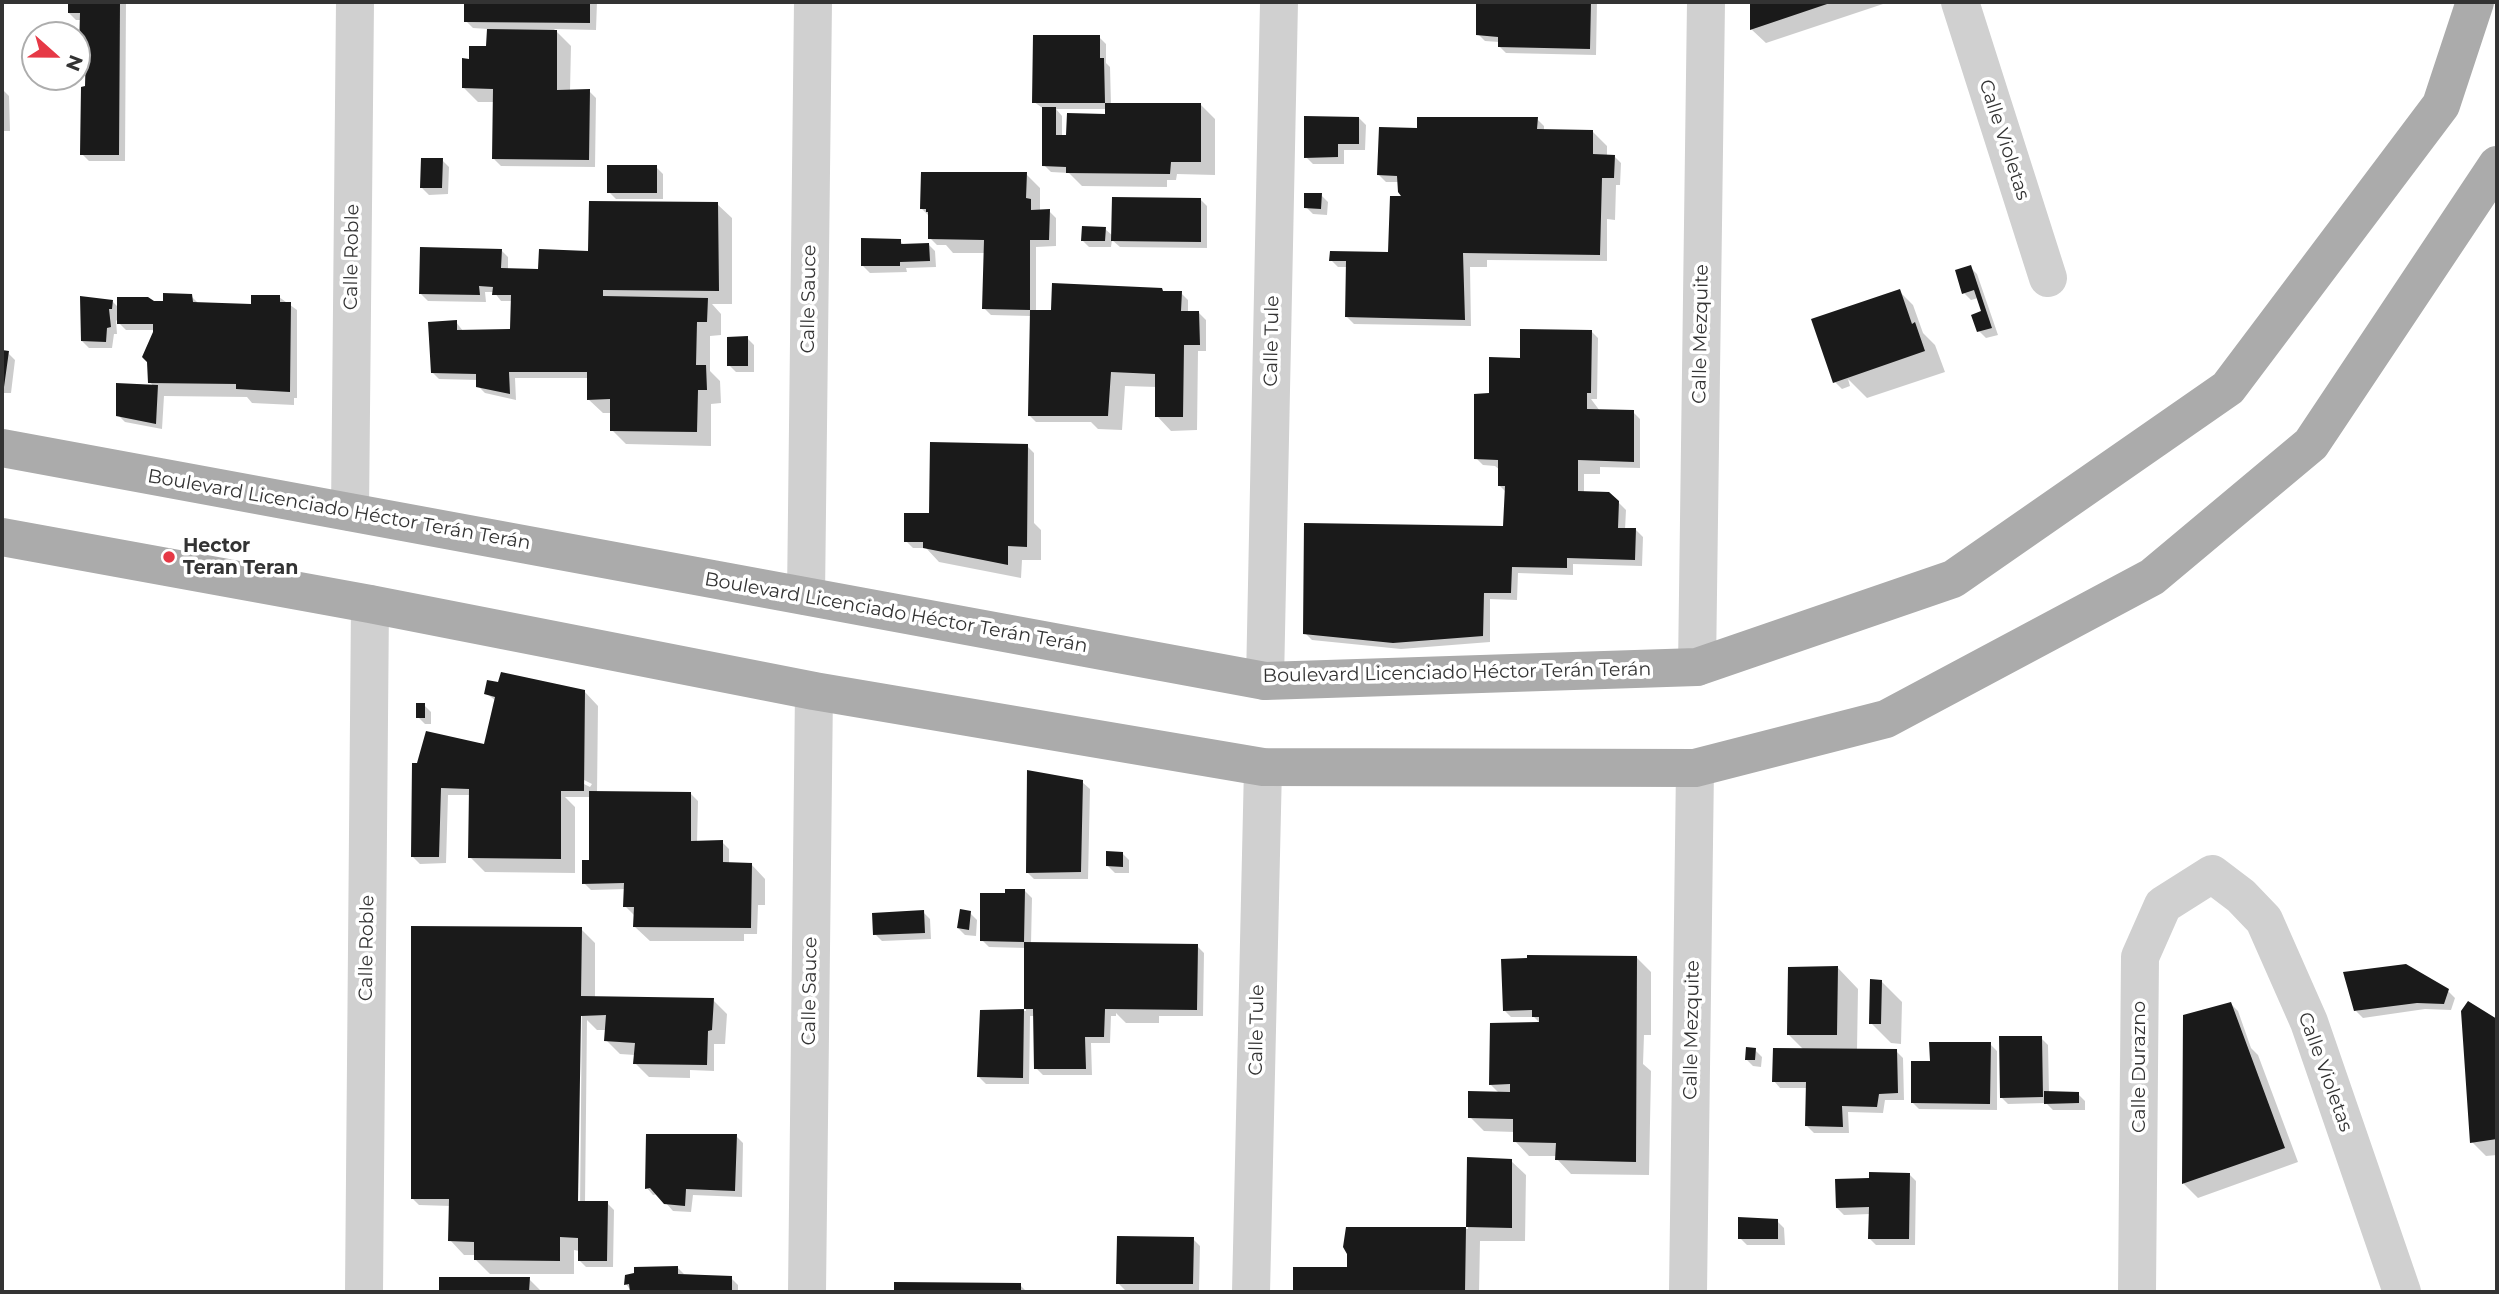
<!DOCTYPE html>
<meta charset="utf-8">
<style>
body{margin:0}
#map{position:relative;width:2499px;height:1294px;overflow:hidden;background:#fff;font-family:Montserrat,sans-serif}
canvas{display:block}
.frame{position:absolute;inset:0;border:4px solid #333;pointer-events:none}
.north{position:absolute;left:21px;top:21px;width:70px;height:70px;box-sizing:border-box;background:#fff;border:2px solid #adadad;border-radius:50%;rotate:111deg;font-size:19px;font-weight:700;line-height:28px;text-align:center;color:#333}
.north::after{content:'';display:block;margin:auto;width:24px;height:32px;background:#e63946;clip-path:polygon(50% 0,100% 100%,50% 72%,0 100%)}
</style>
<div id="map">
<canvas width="2499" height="1294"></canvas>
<div class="frame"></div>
<div class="north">N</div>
</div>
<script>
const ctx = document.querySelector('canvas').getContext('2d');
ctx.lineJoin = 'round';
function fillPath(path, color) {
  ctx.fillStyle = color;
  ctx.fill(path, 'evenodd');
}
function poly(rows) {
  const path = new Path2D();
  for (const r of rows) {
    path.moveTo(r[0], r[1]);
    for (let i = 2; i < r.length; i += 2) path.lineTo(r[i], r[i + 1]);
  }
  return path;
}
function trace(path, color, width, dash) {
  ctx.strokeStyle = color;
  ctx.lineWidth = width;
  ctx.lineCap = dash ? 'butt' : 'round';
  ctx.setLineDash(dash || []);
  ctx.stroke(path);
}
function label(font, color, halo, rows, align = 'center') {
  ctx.font = font + ' Montserrat,sans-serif';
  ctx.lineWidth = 7;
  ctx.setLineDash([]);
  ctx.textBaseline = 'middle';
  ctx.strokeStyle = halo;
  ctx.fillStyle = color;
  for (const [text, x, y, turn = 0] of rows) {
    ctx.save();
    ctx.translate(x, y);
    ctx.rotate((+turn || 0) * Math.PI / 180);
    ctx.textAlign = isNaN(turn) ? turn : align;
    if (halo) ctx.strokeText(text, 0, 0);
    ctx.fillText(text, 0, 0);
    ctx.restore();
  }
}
const shadow = poly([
 [69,2,126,2,125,161,89,161,82,154,87,54,81,48,82,20,76,20,69,13],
 [466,2,597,2,596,30,554,29,571,46,570,91,589,91,596,98,595,167,501,166,494,159,495,102,478,102,464,88,471,60,488,48,488,29,473,28,466,21],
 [1478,2,1597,2,1596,55,1506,53,1499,46,1499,42,1485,41,1478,34],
 [1752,2,1889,2,1766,43,1751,29],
 [1099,37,1106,44,1106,63,1110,67,1111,105,1201,105,1215,119,1215,175,1177,174,1176,180,1167,180,1167,187,1082,186,1069,173,1051,172,1044,165,1044,109,1034,102],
 [1056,109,1107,109,1109,116,1062,137,1062,116],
 [2,89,9,96,10,131,2,131],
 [1359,118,1366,125,1365,150,1344,150,1344,164,1313,164,1306,157],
 [1537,119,1544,126,1544,131,1593,132,1607,146,1607,156,1614,156,1621,163,1620,185,1616,185,1615,220,1607,219,1607,261,1487,260,1487,267,1470,267,1471,326,1354,324,1347,317,1347,267,1338,267,1331,260,1390,254,1405,198,1399,182,1386,182,1379,175,1419,130],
 [442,160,449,167,448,194,429,195,422,188],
 [656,167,663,174,663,199,616,199,609,192],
 [1026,174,1040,188,1040,210,1049,211,1056,218,1056,246,1036,247,1036,312,1053,312,1165,293,1181,293,1188,300,1188,313,1199,313,1206,320,1206,351,1198,351,1197,430,1171,431,1157,416,1157,387,1125,386,1122,430,1098,429,1091,422,1036,422,1029,415,1031,316,991,315,984,308,985,253,953,253,946,245,937,245,930,238,930,217,922,209],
 [1321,195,1328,202,1327,215,1313,214,1306,207],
 [1200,199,1207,206,1207,248,1120,247,1112,240,1111,247,1089,247,1082,240,1105,229,1113,236],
 [717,204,732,218,732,304,712,304,721,314,721,335,710,336,710,371,720,381,721,403,711,404,711,446,626,444,612,430,612,413,603,413,588,399,589,378,515,378,516,400,485,393,478,386,478,380,439,379,432,372,456,322,463,331,512,330,513,301,501,301,494,292,485,292,486,302,428,301,421,294,501,250,508,257,508,270,540,271],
 [900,241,905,246,928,244,935,251,936,267,906,268,907,272,870,273,863,266],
 [1970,267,1977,274,1998,335,1986,338,1979,331,1983,312,1978,298,1971,300,1964,293],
 [1899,291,1913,305,1923,333,1935,345,1945,372,1867,398,1848,379,1850,386,1842,389,1835,382],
 [191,296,198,303,256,306,279,297,297,310,297,398,294,398,294,405,252,403,247,397,164,396,162,429,125,422,118,415,154,387,150,382,148,362,156,330,126,330,116,320,117,334,114,334,112,348,89,348,82,341,112,301,119,308,153,303,168,303],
 [1591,331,1598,338,1597,399,1591,399,1600,411,1633,412,1640,419,1640,468,1600,467,1600,474,1584,474,1584,493,1618,502,1626,510,1625,530,1636,530,1643,537,1642,566,1573,564,1573,575,1518,573,1517,600,1490,599,1490,642,1401,649,1312,640,1305,633,1504,527,1506,492,1499,485,1500,470,1495,466,1483,465,1476,458,1493,395,1522,360],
 [747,338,754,345,754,372,736,372,729,365],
 [2,352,8,353,15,360,11,393,2,393],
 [1027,446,1034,453,1034,523,1041,530,1041,560,1022,560,1021,578,939,562,926,548,913,548,906,541,934,515],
 [584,691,598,706,597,793,691,794,698,801,697,843,722,842,729,849,729,864,751,864,765,879,765,905,758,905,757,934,744,934,744,941,650,941,635,927,636,917,625,906,626,889,591,890,584,883,591,862,591,797,565,797,575,807,575,873,485,872,470,857,470,795,448,795,446,863,420,864,413,857,413,765,485,748,496,701,486,693],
 [570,773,592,784,590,787,570,777],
 [424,705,431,712,431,724,425,724,418,717],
 [1082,782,1090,789,1088,879,1034,879,1027,872],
 [1122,853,1129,860,1129,873,1115,873,1108,866],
 [1025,891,1032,898,1031,944,1197,946,1204,953,1203,1016,1159,1016,1159,1023,1126,1023,1116,1013,1116,1016,1111,1016,1110,1043,1091,1043,1092,1075,1043,1075,1036,1068,1035,1016,1030,1016,1029,1084,986,1084,979,1077,982,1011,1026,1011,1026,948,989,947,982,940,1006,895],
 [923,912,930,919,931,939,882,941,875,934],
 [970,913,977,920,976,936,965,935,958,928],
 [581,929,595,943,595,998,713,1000,727,1014,725,1044,714,1044,714,1071,690,1070,690,1078,649,1077,635,1063,635,1055,620,1054,606,1040,607,1030,597,1030,587,1020,585,1203,607,1203,614,1210,613,1267,586,1267,579,1260,579,1251,574,1250,574,1274,490,1274,476,1260,476,1255,464,1255,450,1240,451,1206,419,1205,412,1198],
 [579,1002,582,1002,580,1210,576,1209],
 [1637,958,1651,972,1651,1035,1644,1035,1643,1064,1651,1071,1649,1175,1571,1174,1557,1159,1557,1156,1529,1156,1515,1141,1515,1132,1484,1131,1470,1117,1500,1094,1490,1084,1541,1024,1534,1017,1511,1017,1504,1010],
 [1838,968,1858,989,1857,1050,1896,1051,1903,1058,1904,1100,1885,1100,1883,1113,1848,1112,1849,1133,1814,1133,1807,1126,1808,1088,1780,1088,1774,1081,1804,1050,1789,1035],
 [1881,981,1902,1002,1901,1044,1891,1043,1871,1023],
 [2448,991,2455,998,2451,1010,2425,1009,2363,1018,2356,1011],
 [2468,1003,2497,1021,2497,1155,2486,1156,2472,1142],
 [2231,1004,2238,1011,2251,1048,2258,1055,2298,1162,2198,1198,2184,1184,2185,1061],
 [2041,1038,2048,1045,2049,1093,2078,1094,2085,1101,2085,1110,2053,1110,2046,1103,2008,1104,2001,1097],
 [1990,1044,1997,1051,1997,1110,1919,1109,1912,1102,1931,1063],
 [1755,1050,1762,1057,1761,1067,1753,1066,1746,1059],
 [736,1136,743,1143,742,1197,693,1195,691,1212,673,1211,658,1194,653,1195,647,1188],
 [1469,1159,1511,1161,1526,1175,1525,1241,1480,1241,1479,1292,1294,1292,1295,1269,1348,1269,1348,1228,1468,1229],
 [1909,1174,1916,1181,1915,1245,1876,1245,1869,1238,1870,1214,1844,1215,1837,1208,1870,1180],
 [1777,1221,1784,1228,1785,1245,1747,1245,1740,1238],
 [1193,1239,1200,1246,1199,1290,1125,1290,1118,1283],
 [677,1267,684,1274,731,1278,738,1285,738,1292,632,1292,626,1284],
 [441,1279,529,1279,542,1292,441,1292],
 [895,1284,1020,1285,1027,1292,895,1292]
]);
const building = poly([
 [68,2,120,2,119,155,80,155,81,87,85,86,86,49,79,49,80,13,68,13],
 [464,2,590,2,590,23,464,22],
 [1476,2,1591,2,1590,49,1498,47,1498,37,1476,35],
 [1750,2,1833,2,1750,30],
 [487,29,557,30,557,90,590,89,589,160,492,159,493,89,462,88,462,58,469,59,469,46,486,46],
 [1033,35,1100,35,1100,58,1104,58,1105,103,1032,103],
 [1105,103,1201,103,1201,162,1171,162,1170,174,1066,173,1066,167,1042,166,1042,107,1056,107,1056,135,1066,135,1067,113,1105,114],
 [1304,116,1359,117,1359,144,1338,144,1338,157,1304,158],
 [1417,117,1538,117,1537,129,1593,130,1593,154,1615,155,1614,178,1602,178,1600,255,1463,253,1465,320,1345,317,1346,261,1329,261,1330,251,1388,252,1390,196,1401,196,1398,192,1397,176,1377,175,1379,127,1417,128],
 [421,158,443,158,442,188,420,188],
 [607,165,657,165,657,193,607,193],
 [921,172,1027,172,1026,198,1031,199,1031,210,1050,209,1049,240,1030,240,1030,310,982,309,984,240,928,239,928,212,926,212,926,209,920,209],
 [1304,193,1322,193,1321,209,1304,208],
 [1112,197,1201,198,1201,242,1111,241],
 [589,201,718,202,719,291,603,290,603,296,708,298,707,322,697,322,696,365,706,365,707,390,698,390,697,432,610,431,610,399,587,400,587,372,509,372,510,394,476,387,476,374,431,373,428,322,457,320,457,330,510,329,511,295,492,295,493,287,479,286,480,295,419,294,420,247,502,249,501,268,538,269,539,249,588,251],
 [1082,226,1106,227,1105,241,1081,241],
 [861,238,901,239,901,244,929,243,930,261,900,262,900,266,861,266],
 [1971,265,1992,328,1977,332,1971,315,1981,311,1974,290,1962,294,1955,270],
 [1052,283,1162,288,1163,291,1182,291,1181,311,1199,311,1200,345,1184,345,1183,417,1155,417,1155,374,1111,372,1108,416,1028,416,1030,310,1051,310],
 [1900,289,1912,324,1915,322,1925,351,1833,383,1811,319],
 [163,293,192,294,193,302,251,304,251,295,280,295,280,302,291,302,290,392,236,389,236,384,148,383,147,362,142,357,153,332,153,324,117,324,117,297,148,297,154,301,163,301],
 [80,296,113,300,112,309,109,309,111,327,107,328,106,342,81,341],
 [1520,329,1592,330,1591,393,1587,393,1587,409,1634,410,1634,462,1578,460,1578,491,1609,492,1619,501,1618,528,1636,528,1635,560,1567,558,1567,568,1512,567,1511,593,1484,593,1483,636,1393,643,1303,634,1304,523,1503,526,1505,486,1498,486,1498,460,1474,459,1474,394,1489,393,1489,357,1520,358],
 [748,336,748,366,727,366,727,337],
 [2,350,9,351,4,387,2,387],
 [116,383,158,385,156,424,116,416],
 [930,442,1028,444,1027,547,1008,546,1008,565,923,548,923,542,904,542,904,513,929,513],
 [501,672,585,690,584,791,561,791,561,859,468,858,469,789,441,788,439,857,411,857,412,763,417,763,426,731,484,744,495,697,484,694,487,680,498,682],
 [416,703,425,703,425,718,416,718],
 [1027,770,1083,780,1081,872,1026,873],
 [589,791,691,792,691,841,723,840,723,862,752,863,751,928,633,927,634,907,623,907,624,883,582,884,582,860,589,860],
 [1106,851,1123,852,1123,867,1106,866],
 [1005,889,1025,889,1024,942,1198,944,1197,1010,1105,1009,1104,1037,1085,1037,1086,1069,1034,1069,1033,1009,1024,1009,1024,942,980,941,980,893,1005,893],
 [960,909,971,911,969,930,957,928],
 [924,910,925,933,873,935,872,913],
 [411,926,582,927,581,996,714,998,712,1030,708,1031,707,1065,633,1064,635,1043,604,1041,606,1015,581,1016,578,1201,608,1201,607,1261,578,1261,578,1238,560,1237,560,1261,474,1260,474,1242,448,1241,449,1199,411,1199],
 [1527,955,1637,956,1636,1162,1555,1160,1556,1143,1513,1142,1513,1119,1468,1118,1468,1091,1510,1092,1510,1084,1489,1085,1490,1023,1539,1022,1539,1017,1532,1017,1532,1010,1503,1011,1501,959,1527,958],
 [2406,964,2449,989,2444,1004,2417,1003,2354,1011,2343,972],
 [1838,966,1837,1035,1787,1035,1788,967],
 [1870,979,1882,980,1881,1024,1869,1024],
 [2468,1001,2497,1019,2497,1139,2470,1143,2461,1011],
 [2231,1002,2285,1148,2182,1184,2183,1015],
 [1024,1009,1023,1078,977,1077,980,1010],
 [1999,1036,2042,1036,2043,1097,2000,1098],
 [1929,1042,1991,1042,1990,1104,1911,1103,1911,1061,1930,1061],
 [1746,1047,1756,1048,1755,1060,1745,1060],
 [1773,1048,1897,1049,1898,1093,1879,1094,1877,1107,1842,1106,1843,1127,1805,1126,1806,1082,1772,1082],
 [2044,1091,2079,1092,2079,1103,2044,1104],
 [646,1134,737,1134,735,1191,686,1189,685,1206,664,1204,650,1188,645,1189],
 [1467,1157,1512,1159,1512,1228,1466,1227],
 [1869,1172,1910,1173,1909,1239,1868,1239,1869,1207,1836,1208,1835,1179,1869,1178],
 [1738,1217,1778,1219,1778,1239,1738,1239],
 [1346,1227,1466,1227,1465,1292,1293,1292,1293,1267,1347,1267,1347,1254,1343,1247],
 [1117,1236,1194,1237,1193,1284,1116,1284],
 [678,1266,678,1274,732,1276,732,1292,630,1292,629,1284,624,1285,625,1275,634,1273,634,1267],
 [439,1277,530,1277,529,1292,439,1292],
 [894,1282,1021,1283,1021,1292,894,1292]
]);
const street = poly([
 [1960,2,2048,278],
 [350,512,355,2],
 [806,596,813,2],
 [1697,667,1706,2],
 [1265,681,1279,2],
 [364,1292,370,604],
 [807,1292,814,691],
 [1251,1292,1263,767],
 [1688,1292,1695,768],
 [2137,1292,2140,957,2163,905,2212,874,2241,896,2264,920,2309,1022,2402,1292]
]);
const primary = poly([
 [2,448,1265,681,1697,667,1953,579,2228,388,2441,105,2475,2],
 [2,537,370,604,814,691,1263,767,1695,768,1886,719,2152,577,2311,444,2497,165]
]);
const markers = [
 [169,557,7,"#e63946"]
];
const streetNames = [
 ["Calle Violetas",2004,140,72],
 ["Calle Roble",352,257,-89],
 ["Calle Sauce",809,299,-89],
 ["Calle Mezquite",1701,334,-89],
 ["Calle Tule",1272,341,-89],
 ["Boulevard Licenciado Héctor Terán Terán",339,510,10],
 ["Boulevard Licenciado Héctor Terán Terán",896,613,10],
 ["Boulevard Licenciado Héctor Terán Terán",1457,673,-1],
 ["Calle Roble",367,948,-89],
 ["Calle Sauce",810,991,-89],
 ["Calle Tule",1257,1030,-89],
 ["Calle Mezquite",1692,1030,-89],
 ["Calle Durazno",2139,1067,-90],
 ["Calle Violetas",2325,1072,70]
];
const poiNames = [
 ["Hector",183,546],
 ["Teran Teran",183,568]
];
fillPath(shadow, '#0003');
fillPath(building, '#1a1a1a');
trace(street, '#d0d0d0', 38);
trace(primary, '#ababab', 38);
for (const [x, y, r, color] of markers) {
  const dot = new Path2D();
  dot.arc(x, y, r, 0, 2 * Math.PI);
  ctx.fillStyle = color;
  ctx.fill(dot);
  trace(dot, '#fff', 2.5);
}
label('19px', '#333', '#fff', streetNames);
label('bold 19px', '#333', '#fff', poiNames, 'left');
</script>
